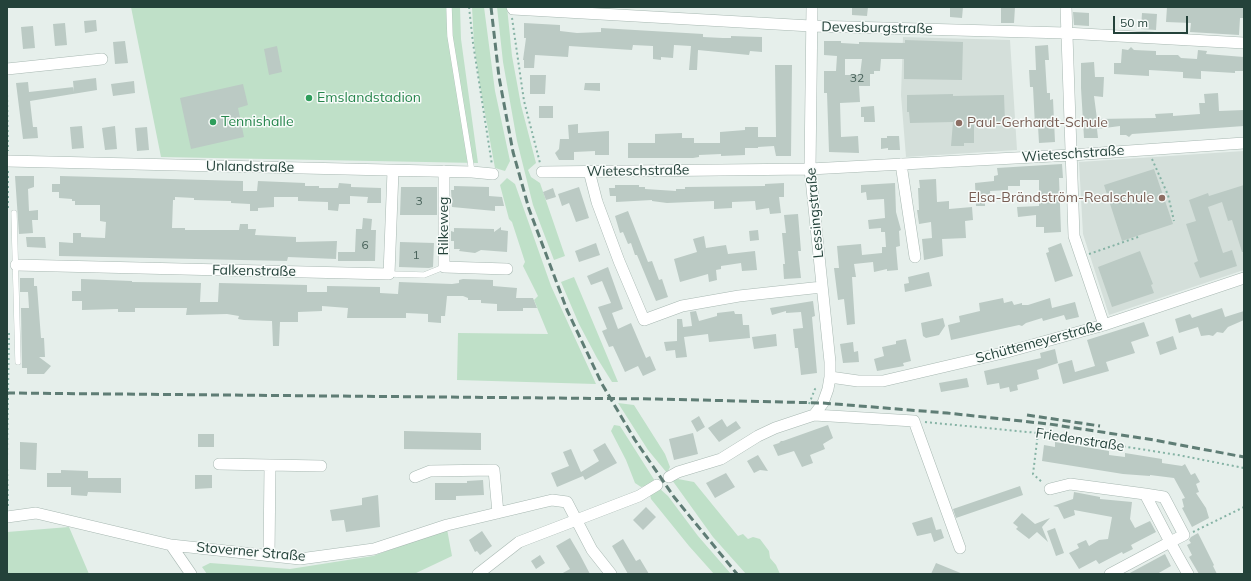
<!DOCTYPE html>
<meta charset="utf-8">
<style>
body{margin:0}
#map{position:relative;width:1251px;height:581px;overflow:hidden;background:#e6efeb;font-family:Mulish,sans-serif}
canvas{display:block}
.frame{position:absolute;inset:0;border:8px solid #24423a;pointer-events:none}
.scale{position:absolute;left:1113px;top:16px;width:75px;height:18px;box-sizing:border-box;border:2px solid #24423a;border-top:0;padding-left:5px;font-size:12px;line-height:14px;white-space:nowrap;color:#24423a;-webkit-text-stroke:3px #f7fbf9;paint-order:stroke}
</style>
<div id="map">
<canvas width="1251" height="581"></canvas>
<div class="frame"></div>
<div class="scale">50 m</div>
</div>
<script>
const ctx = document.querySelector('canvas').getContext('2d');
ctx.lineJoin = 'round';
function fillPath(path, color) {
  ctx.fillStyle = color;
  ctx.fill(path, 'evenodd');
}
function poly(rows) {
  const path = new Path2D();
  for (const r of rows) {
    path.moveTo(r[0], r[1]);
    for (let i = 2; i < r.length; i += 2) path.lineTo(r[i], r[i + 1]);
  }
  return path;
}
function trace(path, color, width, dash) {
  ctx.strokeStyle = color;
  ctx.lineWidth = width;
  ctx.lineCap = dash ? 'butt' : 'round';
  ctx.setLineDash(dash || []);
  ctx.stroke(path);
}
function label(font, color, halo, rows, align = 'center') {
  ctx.font = font + ' Mulish,sans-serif';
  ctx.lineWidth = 3;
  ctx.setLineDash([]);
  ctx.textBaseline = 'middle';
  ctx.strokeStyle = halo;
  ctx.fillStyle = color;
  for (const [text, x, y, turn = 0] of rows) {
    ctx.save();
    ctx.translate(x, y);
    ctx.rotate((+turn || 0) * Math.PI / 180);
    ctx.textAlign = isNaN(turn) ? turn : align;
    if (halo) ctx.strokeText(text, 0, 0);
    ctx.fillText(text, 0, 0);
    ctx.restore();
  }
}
const built = poly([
 [903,37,1010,40,1017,150,906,157,901,95],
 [1244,151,1244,270,1109,315,1083,234,1079,162]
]);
const green = poly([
 [131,7,460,7,461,39,478,163,161,157],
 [472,7,484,7,495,91,510,161,505,171,495,168,480,86,474,44],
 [497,7,507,7,512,56,521,105,536,163,528,170,531,177,540,183,565,256,554,260,533,205,517,141,503,62],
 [507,178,515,184,551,286,596,384,457,380,458,333,548,334,534,300,538,296,523,266,525,262,512,222,509,219,500,185],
 [574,277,618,382,612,382,597,358,579,324,561,282],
 [618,403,634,405,665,454,670,467,667,473,648,450],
 [614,425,620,426,655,481,646,486,641,487,635,483,626,460,611,431],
 [678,479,694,482,738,536,743,534,748,539,753,537,760,539,769,551,770,558,776,565,780,574,746,574,713,537,672,480],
 [659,488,668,496,698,536,731,574,714,574,689,546,651,499,650,495],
 [69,527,89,574,7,574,7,532],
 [447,529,452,556,414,574,207,574,202,567,210,563,290,569,373,556]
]);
const building = poly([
 [852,7,868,7,867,16,852,15],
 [950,7,963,7,962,18,950,17],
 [1001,7,1015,7,1014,23,1001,23],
 [1167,7,1244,7,1244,18,1240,18,1239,35,1190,32,1191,23,1166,22],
 [1073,12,1089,13,1089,26,1074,25],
 [1142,13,1157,14,1156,30,1141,29],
 [96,20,97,31,85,33,84,21],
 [65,23,67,45,55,46,53,24],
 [524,23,560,25,560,31,577,33,601,32,601,28,703,34,703,37,723,38,731,38,731,36,762,37,762,52,750,51,749,55,698,50,697,70,689,70,691,46,674,45,673,58,661,57,661,60,653,59,653,46,633,45,632,50,569,46,568,57,535,55,534,68,524,68,524,60,523,60,526,38,524,38],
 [33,26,35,48,23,49,21,27],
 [905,40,963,42,962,80,904,79,904,59,881,59,880,71,874,71,874,74,870,74,870,86,859,86,860,102,840,103,841,137,858,136,859,153,829,152,827,93,824,93,824,71,836,71,837,56,824,55,824,41,841,41,841,43,859,44,859,42,905,43],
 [845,59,862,59,860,75,845,75],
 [125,41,128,63,115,64,113,42],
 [1048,45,1049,60,1045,60,1047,93,1050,93,1050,100,1053,99,1055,142,1039,143,1038,126,1035,126,1033,87,1030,87,1029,70,1036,70,1035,46],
 [277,46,282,72,269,75,264,49],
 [1131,47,1134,50,1156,51,1156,55,1178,55,1181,58,1197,59,1198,50,1207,51,1206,54,1244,57,1244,71,1235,71,1235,73,1201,71,1201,79,1183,78,1183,72,1149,70,1149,76,1114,74,1114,63,1121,63,1122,49,1128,50],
 [1094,62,1095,77,1104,77,1103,97,1094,96,1097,119,1156,118,1155,114,1173,113,1173,116,1200,114,1199,103,1205,103,1204,94,1218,93,1219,111,1244,110,1244,126,1132,134,1129,137,1126,135,1120,135,1120,126,1097,129,1098,138,1084,138,1081,88,1081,63],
 [775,65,792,65,791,156,776,156,774,146,758,147,758,148,745,148,745,155,721,156,721,154,699,155,699,157,693,158,628,158,628,143,655,143,655,134,682,133,682,138,694,138,694,143,720,143,720,132,745,130,745,127,758,127,758,137,776,137],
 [530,75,546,75,545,94,530,94],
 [96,78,97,90,30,101,33,127,37,127,38,138,23,139,16,83,28,82,29,92,74,87,74,92,73,81],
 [134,81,135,93,113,96,111,84],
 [585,83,600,83,600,91,584,90],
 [243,84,248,105,238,108,244,137,191,149,180,98],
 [953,94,953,96,1004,95,1005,122,974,122,974,143,964,143,964,146,951,146,953,122,910,123,909,112,907,112,907,95],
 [539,106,553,106,553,118,539,118],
 [874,106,875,122,864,122,864,117,861,117,861,107],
 [578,124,578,133,609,131,609,155,595,155,595,151,574,152,574,160,559,160,555,153,559,149,560,139,569,139,568,125],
 [82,126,84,148,72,149,70,127],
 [115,126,117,149,105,150,102,128],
 [147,127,149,150,137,151,135,128],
 [887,136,899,136,900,150,888,150,888,148,881,149,881,138,887,138],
 [1062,164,1063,178,1059,178,1061,232,1044,233,1044,227,1036,227,1036,215,1018,217,1017,207,1039,206,1039,180,1020,180,1020,186,1008,186,1008,190,990,191,991,201,985,201,985,206,976,206,975,183,994,181,994,176,998,175,997,168],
 [1154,169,1173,224,1122,241,1104,185],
 [15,176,34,176,34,187,28,189,29,211,38,210,38,220,32,220,33,233,19,234],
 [60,176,243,181,243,191,257,191,258,181,305,183,305,186,319,186,319,188,338,188,339,183,351,184,351,187,381,188,381,203,367,203,368,197,350,196,350,204,339,204,338,211,328,210,328,202,298,201,298,197,274,197,274,207,258,208,258,211,250,211,250,204,231,203,231,201,194,200,194,198,175,197,175,200,173,200,172,228,185,228,185,230,239,230,240,224,248,224,248,229,256,229,255,235,296,237,296,242,337,241,336,259,288,257,287,261,59,256,59,242,73,243,73,233,81,233,81,237,105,238,106,222,100,221,100,205,75,205,75,201,72,201,72,199,59,198,59,192,52,192,52,184,60,184],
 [936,179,937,202,949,201,949,209,972,207,973,220,965,221,966,238,942,239,943,256,924,260,922,239,932,238,931,222,919,224,917,210,919,210,918,188,920,188,919,180],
 [784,183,784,197,779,197,781,213,770,214,769,208,756,210,755,201,732,202,732,208,714,209,714,201,667,203,652,201,652,200,616,202,616,196,610,196,609,188,615,188,615,185,639,185,639,187,645,187,645,189,676,191,676,189,685,189,685,187,765,186,765,184],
 [895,183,896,212,901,230,899,231,900,246,896,247,898,270,887,271,887,269,874,272,873,262,854,264,856,277,852,277,855,324,847,325,844,299,838,300,834,268,839,268,837,246,861,244,862,255,882,253,882,247,886,247,885,232,881,232,881,228,869,229,868,220,885,218,884,199,867,200,866,192,861,193,861,185],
 [1244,185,1244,252,1242,252,1232,220,1228,221,1222,202,1208,207,1223,253,1232,250,1237,266,1200,278,1194,263,1198,261,1186,224,1196,221,1189,200,1208,193,1209,196],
 [454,186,489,187,489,196,502,197,504,206,495,206,495,211,452,207,451,190,454,190],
 [401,187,437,187,437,215,400,215],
 [579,187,589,218,576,222,569,203,562,206,558,194],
 [553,188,556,197,546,200,543,192],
 [628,211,648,262,652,261,659,280,662,279,668,297,656,301,637,255,635,255,631,243,628,244,623,232,620,233,615,216],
 [798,214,801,251,798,251,801,278,784,279,783,264,785,264,782,233,786,233,784,215],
 [363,218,372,219,371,230,376,230,375,261,338,261,338,252,355,252,356,229,362,229],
 [501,227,501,230,508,231,507,252,481,250,475,253,459,251,460,249,454,249,454,241,451,241,451,231,454,232,454,228,494,229,494,232],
 [758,230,759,240,750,241,749,231],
 [704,236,706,248,726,245,728,254,755,251,757,270,742,271,741,263,721,266,721,269,716,270,717,280,709,282,708,274,680,282,674,259,697,252,693,239],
 [26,237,45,237,46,248,27,247],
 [400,242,434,243,433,267,429,268,399,267],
 [596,243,600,255,579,262,575,251],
 [1061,243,1073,276,1055,282,1046,253,1049,252,1048,248],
 [1140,251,1153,284,1151,285,1154,293,1112,307,1098,267],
 [608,267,623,309,612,313,618,329,631,323,646,358,650,356,656,370,643,376,638,366,625,372,613,346,609,347,602,331,607,329,598,307,611,303,602,281,591,285,587,276],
 [929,272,932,286,905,292,904,284,909,283,908,277],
 [20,278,34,278,34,286,37,286,41,338,44,338,45,357,39,357,51,366,44,374,27,374,27,368,22,368,21,308,29,308,28,292,20,292],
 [81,279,132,281,132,282,201,283,200,302,218,302,219,283,307,285,307,292,327,292,327,286,380,287,380,293,398,294,399,282,452,284,459,283,459,280,463,279,493,280,493,286,517,288,516,298,533,298,537,308,523,308,523,311,497,311,497,304,481,303,481,300,468,300,468,298,463,296,447,296,445,316,441,316,441,323,428,322,428,314,406,313,406,318,347,318,348,308,322,306,322,311,298,312,298,322,280,322,279,346,273,346,272,321,244,320,238,319,239,316,227,314,186,315,187,308,135,308,135,312,118,312,118,309,82,310,82,301,72,301,72,291,81,291],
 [1003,298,1004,303,1012,301,1014,305,1022,303,1022,305,1028,305,1050,298,1052,308,1075,302,1079,317,1066,320,1064,315,1043,321,1042,318,1026,323,1022,326,1019,325,951,340,948,325,960,322,959,316,980,311,979,303],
 [813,301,815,316,812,317,817,373,801,375,798,348,795,348,793,329,803,328,801,312,786,313,786,311,772,315,770,308],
 [1222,308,1225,317,1244,311,1244,320,1228,327,1223,333,1217,332,1213,336,1209,335,1201,336,1198,327,1179,333,1175,319,1190,314,1192,318],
 [696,311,699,321,717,316,717,313,734,311,735,314,742,314,743,325,749,325,750,338,709,342,708,334,684,337,687,357,676,358,675,350,666,351,664,342,677,341,677,319,682,319,683,327,692,326,690,312],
 [943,318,945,326,939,335,926,338,923,336,921,323],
 [1144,322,1149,336,1131,342,1135,353,1106,362,1109,371,1063,384,1058,364,1072,360,1075,372,1095,366,1087,340],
 [776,334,777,346,754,349,752,337],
 [1173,336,1177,349,1160,355,1156,342],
 [906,339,911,361,903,363,904,366,877,371,874,359,884,356,882,347,896,344,896,341],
 [853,342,854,352,858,351,859,362,843,363,840,344],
 [1055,349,1058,363,1037,370,1039,379,1017,385,1018,390,1010,392,1009,387,1000,389,999,383,987,385,984,371,1041,358,1040,353],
 [967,378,969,387,941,392,939,383],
 [699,416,705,427,697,432,691,421],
 [722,419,727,427,736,421,741,428,719,442,708,428],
 [828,425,833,438,823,444,825,449,810,455,813,463,802,467,794,451,778,456,773,445,779,443,781,441,783,441],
 [404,431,481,433,481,450,404,449],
 [693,433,698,454,674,460,669,439],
 [198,434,214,434,214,447,198,447],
 [20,442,37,443,36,470,20,469],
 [1055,442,1109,451,1109,455,1125,457,1125,453,1162,459,1162,463,1182,466,1185,464,1191,475,1195,473,1200,482,1196,484,1199,492,1196,493,1206,508,1209,518,1192,527,1182,508,1184,507,1182,499,1185,498,1174,478,1150,475,1150,476,1123,474,1042,461,1044,445,1055,447],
 [605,443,617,463,585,480,583,476,557,487,551,473,569,466,563,452,571,449,581,472,599,461,593,450],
 [758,455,768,471,760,470,754,473,747,461],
 [61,470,88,471,88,478,121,478,121,493,88,492,87,496,71,495,71,487,47,487,47,473,61,473],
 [726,473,735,487,715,498,706,483],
 [195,475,212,475,212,488,195,489],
 [483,480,484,495,456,496,456,500,435,500,435,483,467,483,467,481],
 [1020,486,1023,495,956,518,953,509],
 [1074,492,1100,497,1100,499,1132,502,1130,519,1135,528,1150,521,1156,532,1131,545,1133,549,1123,554,1122,552,1099,564,1096,560,1079,569,1069,553,1079,548,1077,544,1086,540,1089,546,1099,540,1108,539,1112,517,1074,510,1075,515,1064,519,1058,507,1053,506,1073,499],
 [378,495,380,527,346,532,344,520,332,521,330,510,362,505,362,498],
 [646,507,656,517,643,530,633,520],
 [1022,513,1035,524,1050,518,1042,527,1048,542,1037,532,1029,539,1016,529,1018,527,1013,523],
 [932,517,936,530,941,529,944,538,934,542,931,533,917,536,912,523],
 [1055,528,1064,553,1056,556,1047,531],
 [482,531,492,546,480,555,477,551,475,552,469,540],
 [1198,533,1214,565,1213,566,1217,574,1199,574,1189,557,1192,555,1187,545,1191,543,1189,540,1191,537],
 [570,538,580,555,590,574,561,574,570,569,556,546],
 [623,539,636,561,640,559,649,574,628,574,612,546],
 [1165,554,1171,566,1157,574,1128,574],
 [540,555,545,563,536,569,531,561],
 [936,563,963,574,931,574]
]);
const path = poly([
 [469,7,473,43,492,165],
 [512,18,524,101,540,163],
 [7,90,8,151],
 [1152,159,1168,195,1174,221],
 [8,171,8,209],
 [1089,254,1141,236],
 [809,404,815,389,818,387],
 [925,422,1038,433,1178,455,1244,468],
 [1038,433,1033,474,1043,483],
 [7,460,9,331],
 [7,464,8,507],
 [1193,532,1244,507]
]);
const lane = poly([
 [449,7,450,36,472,172],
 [14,213,18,362],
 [389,274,424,275,444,267]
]);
const street = poly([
 [512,7,513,9,811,26,1065,33,1244,43],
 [812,7,810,169,830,362,830,377,828,389,823,403,814,415],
 [1066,7,1074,236,1104,325],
 [7,69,102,59],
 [7,161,472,172,493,174],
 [901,164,915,257],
 [444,171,444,267,507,269],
 [589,171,597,202,619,261,644,320,682,306,739,296,822,287],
 [542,172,810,169,1071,155,1244,143],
 [16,265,389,274,393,171],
 [830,377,858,381,883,381,1007,352,1104,325,1244,278],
 [219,464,321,466],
 [415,477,430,471,494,470,498,513],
 [669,477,678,472,721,459,758,436,775,428,814,415,914,421,960,548],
 [1050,489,1070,484,1145,494],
 [1145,494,1164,497,1184,535,1170,542,1145,494],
 [7,517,36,513,171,545,300,559,374,549,447,525,552,500,567,502,592,550,611,574],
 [171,545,191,574],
 [269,555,270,466],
 [478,574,519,542,639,496,657,485],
 [1110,574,1170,542,1188,574]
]);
const rail = poly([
 [491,7,499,77,513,152,529,209,567,310,602,384,635,440,674,497,737,574],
 [7,393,657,399,823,403,947,413,1049,424,1154,440,1244,457],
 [1027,415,1100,426]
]);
const markers = [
 [309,98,4,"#2e9e5b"],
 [213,122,4,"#2e9e5b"],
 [959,123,4,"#8d6e63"],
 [1162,198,4,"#8d6e63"]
];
const numberNames = [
 ["32",857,78],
 ["3",419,201],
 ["6",365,245],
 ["1",416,255]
];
const streetNames = [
 ["Devesburgstraße",877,28,1],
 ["Wieteschstraße",1073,154,-4],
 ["Unlandstraße",250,167,1],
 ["Wieteschstraße",638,171,-1],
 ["Lessingstraße",815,213,-95],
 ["Rilkeweg",444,226,-90],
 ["Falkenstraße",254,271,1],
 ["Schüttemeyerstraße",1039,342,-15],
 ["Friedenstraße",1080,440,9],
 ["Stoverner Straße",251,552,5]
];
const leisureNames = [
 ["Emslandstadion",317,98],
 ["Tennishalle",221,122]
];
const educationNames = [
 ["Paul-Gerhardt-Schule",967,123],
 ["Elsa-Brändström-Realschule",1154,198,"right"]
];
fillPath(built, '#d4dfda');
fillPath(green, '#bfe0c8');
fillPath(building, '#bbcac4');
trace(lane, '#a8b8b2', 6);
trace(street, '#a8b8b2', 12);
trace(path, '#86b3a5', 2, [2, 3]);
trace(lane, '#fff', 5.5);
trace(street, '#fff', 11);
trace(rail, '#5f7d75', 3, [8, 4]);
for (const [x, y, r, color] of markers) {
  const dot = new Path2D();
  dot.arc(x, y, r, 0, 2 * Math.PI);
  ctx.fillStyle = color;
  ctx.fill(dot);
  trace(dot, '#f7fbf9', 1.5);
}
label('12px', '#4a645c', null, numberNames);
label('14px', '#24423a', '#f7fbf9', streetNames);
label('14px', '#27864d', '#f7fbf9', leisureNames, 'left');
label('14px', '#785e54', '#f7fbf9', educationNames, 'left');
</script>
